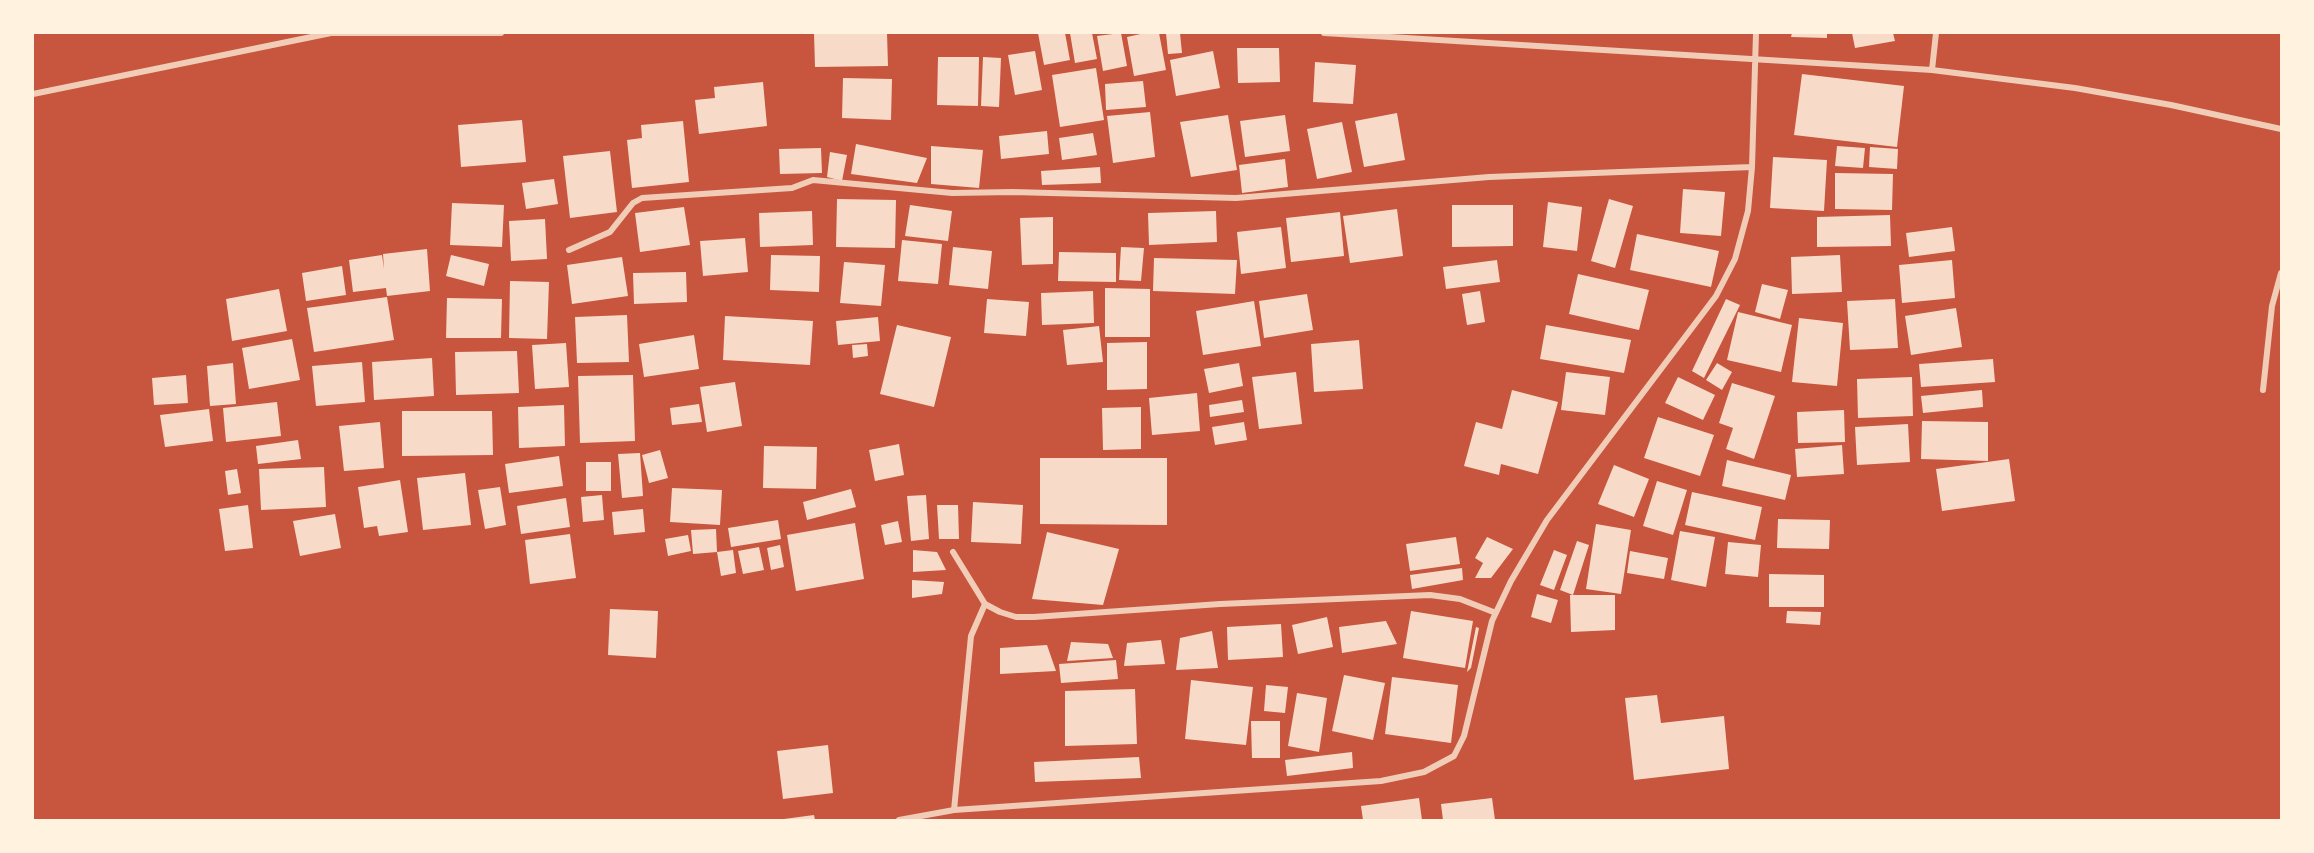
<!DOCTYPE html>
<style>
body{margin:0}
#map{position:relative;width:2314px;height:853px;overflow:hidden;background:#c8553d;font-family:"Noto Sans",sans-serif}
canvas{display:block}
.frame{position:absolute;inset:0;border:34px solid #fff3e0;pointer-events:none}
</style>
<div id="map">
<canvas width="2314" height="853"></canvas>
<div class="frame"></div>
</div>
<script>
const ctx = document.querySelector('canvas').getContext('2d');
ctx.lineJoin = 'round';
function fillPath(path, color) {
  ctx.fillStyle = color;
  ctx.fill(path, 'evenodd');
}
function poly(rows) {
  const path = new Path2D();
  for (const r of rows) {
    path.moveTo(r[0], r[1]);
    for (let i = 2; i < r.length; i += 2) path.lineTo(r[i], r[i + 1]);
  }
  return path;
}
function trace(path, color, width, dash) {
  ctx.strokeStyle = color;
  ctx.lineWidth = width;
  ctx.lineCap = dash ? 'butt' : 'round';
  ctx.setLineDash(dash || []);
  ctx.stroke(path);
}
const building = poly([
 [814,33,887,33,888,66,815,67],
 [1038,33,1065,33,1070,60,1044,65],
 [1070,33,1092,33,1097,59,1075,63],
 [1121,33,1127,66,1103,71,1097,36],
 [1145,33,1159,33,1166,70,1134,76,1127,37],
 [1166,33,1180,33,1182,53,1168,54],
 [1792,33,1827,33,1827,38,1791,37],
 [1852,33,1893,33,1895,41,1855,48],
 [1237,48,1279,48,1280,82,1238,83],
 [1035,51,1042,90,1015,95,1008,55],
 [1213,51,1220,88,1176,96,1170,60],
 [938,57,979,57,978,106,937,105],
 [983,57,1001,58,999,107,981,106],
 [1315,62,1356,65,1353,104,1313,102],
 [1096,68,1104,120,1060,127,1052,75],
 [1802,74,1904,86,1897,147,1794,135],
 [843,78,892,79,891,120,842,118],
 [1143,81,1146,107,1106,110,1105,84],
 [763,82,767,126,699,134,695,100,715,98,714,87],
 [1150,112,1155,157,1113,163,1107,116],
 [1397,113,1405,160,1364,167,1355,121],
 [1228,115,1237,170,1191,177,1180,122],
 [1285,115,1290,151,1245,157,1240,121],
 [522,120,526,162,461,167,458,125],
 [683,121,689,182,632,188,627,140,642,138,641,125],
 [1342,122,1352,172,1317,179,1307,129],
 [1047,131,1049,154,1001,159,999,136],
 [1093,133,1097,155,1062,160,1059,138],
 [856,144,927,158,917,183,851,174],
 [931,146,983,150,979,188,931,184],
 [1837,146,1865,148,1863,168,1835,166],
 [1870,147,1898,149,1897,169,1869,167],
 [821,148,822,173,780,174,779,149],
 [610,151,617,212,570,218,563,156],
 [830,152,847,155,842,181,827,177],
 [1773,157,1827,160,1824,211,1770,208],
 [1285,159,1288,187,1242,193,1239,165],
 [1100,167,1101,183,1042,185,1041,171],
 [1835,173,1893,174,1892,210,1835,209],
 [554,179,558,204,526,209,522,183],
 [1683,189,1725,192,1721,236,1680,233],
 [837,199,896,200,895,248,836,247],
 [1609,199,1633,206,1615,268,1591,261],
 [1548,202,1582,207,1577,251,1543,247],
 [452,203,504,205,502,247,450,245],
 [910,205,952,211,948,241,905,236],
 [1452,205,1513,205,1513,246,1452,247],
 [684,207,690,245,640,252,635,213],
 [1397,209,1403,256,1350,263,1343,216],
 [812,211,813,245,760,247,759,213],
 [1216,211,1217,242,1149,245,1148,213],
 [1340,212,1344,256,1291,262,1286,218],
 [1890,215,1891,246,1817,247,1817,217],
 [1053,217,1053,264,1022,265,1020,218],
 [545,219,547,259,511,261,509,221],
 [1281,227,1286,268,1241,274,1237,232],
 [1952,227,1955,251,1909,257,1906,233],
 [1637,234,1719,251,1711,287,1630,270],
 [745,238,748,272,703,276,700,241],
 [902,240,942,244,938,284,898,281],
 [953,247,992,251,988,289,949,285],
 [1121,247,1144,248,1141,281,1119,280],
 [427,249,430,291,387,296,386,288,353,292,349,260,382,255,384,269,383,254],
 [1059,252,1116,253,1116,282,1058,281],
 [451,255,489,264,484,286,446,276],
 [771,255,820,256,819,292,770,290],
 [1840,255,1842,292,1792,294,1791,257],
 [622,257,628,296,572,304,567,265],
 [1154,258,1237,260,1235,294,1153,291],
 [1497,260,1500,282,1446,289,1443,267],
 [1952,260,1955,298,1902,303,1899,265],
 [844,262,885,265,881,306,840,303],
 [342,266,346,295,306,301,302,273],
 [686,272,687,302,634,304,633,273],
 [1578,274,1649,290,1639,330,1569,314],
 [510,281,549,282,547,339,509,338],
 [1762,284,1788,290,1780,319,1755,312],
 [1105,288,1150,289,1150,337,1105,337],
 [279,289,287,331,232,341,226,299],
 [1093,291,1094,323,1042,325,1041,293],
 [1480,291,1485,322,1467,325,1462,294],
 [1307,294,1313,330,1264,338,1259,301],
 [387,297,394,340,314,352,307,308],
 [447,298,502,299,501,338,446,338],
 [987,299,1029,302,1026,336,984,333],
 [1726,299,1740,305,1704,378,1692,371],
 [1895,299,1898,348,1850,350,1847,301],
 [1254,301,1261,346,1203,355,1196,311],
 [1956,308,1962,347,1911,355,1905,316],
 [1738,312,1792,325,1781,372,1727,360],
 [627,315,629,362,577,363,575,317],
 [725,316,813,321,810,365,723,360],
 [878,317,880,341,838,345,836,321],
 [1799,318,1843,323,1837,386,1792,382],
 [897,325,951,337,934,407,880,394],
 [1546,325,1631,340,1624,373,1540,359],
 [1099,326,1103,362,1067,365,1063,330],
 [694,335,699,369,644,377,639,344],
 [292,339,300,380,249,389,242,348],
 [1359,340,1363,389,1314,392,1311,344],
 [1147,342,1147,389,1107,390,1107,343],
 [566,343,569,387,535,389,532,345],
 [867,344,868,356,853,358,852,345],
 [517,351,519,393,456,395,455,352],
 [432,358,434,396,374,400,372,362],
 [1993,359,1995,382,1921,387,1919,364],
 [362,362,365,402,316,406,312,366],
 [233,363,236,404,210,406,207,366],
 [1239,363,1243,386,1209,393,1204,369],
 [1717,363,1732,372,1722,390,1706,380],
 [1296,372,1302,424,1259,429,1252,377],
 [1566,372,1610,377,1605,415,1561,410],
 [186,375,188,403,154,405,152,378],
 [633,375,635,441,580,443,578,376],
 [1678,377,1715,395,1703,420,1665,403],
 [1912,377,1913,416,1858,418,1857,379],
 [735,382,742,426,707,432,700,387],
 [1732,383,1775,396,1754,459,1726,449,1733,428,1719,423],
 [1512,390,1558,402,1538,474,1501,464,1499,475,1464,466,1476,422,1502,429],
 [1982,390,1983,407,1923,413,1921,396],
 [1197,393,1200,431,1152,435,1149,398],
 [1242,400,1244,412,1210,417,1209,405],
 [277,402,281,436,226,442,223,408],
 [699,404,702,422,672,425,670,408],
 [564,405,565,446,519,448,518,407],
 [1141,407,1141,449,1103,450,1102,408],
 [209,409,213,441,165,447,160,415],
 [1844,410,1845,442,1798,443,1797,412],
 [402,411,492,411,493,455,402,456],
 [1658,417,1714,435,1700,476,1644,458],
 [1922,421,1988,422,1988,461,1921,459],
 [380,422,384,468,344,471,339,426],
 [1244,422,1247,440,1215,445,1212,427],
 [1908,424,1910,462,1857,465,1855,427],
 [298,440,301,459,258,464,256,446],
 [899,444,904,475,875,481,869,450],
 [1842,445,1844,474,1797,477,1795,449],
 [764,446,817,447,816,489,763,488],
 [660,450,668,478,649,483,642,455],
 [640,453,643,496,622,498,618,454],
 [559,456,563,486,509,493,505,464],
 [1040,458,1167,458,1167,525,1040,524],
 [2009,459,2015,501,1942,511,1936,469],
 [1727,460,1791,475,1785,500,1722,486],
 [586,462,611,462,611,491,586,491],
 [1614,465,1649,479,1634,517,1598,504],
 [324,467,326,507,261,510,259,469],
 [237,469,241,493,228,495,225,471],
 [465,473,471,525,423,530,417,478],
 [400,480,408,532,379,536,377,526,364,528,358,487],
 [1657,481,1687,490,1673,535,1643,526],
 [500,487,506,525,485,529,478,490],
 [672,488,722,490,720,525,670,522],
 [851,489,856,507,807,520,803,502],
 [1692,492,1762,507,1755,540,1685,525],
 [602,495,604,520,583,522,581,497],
 [926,495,929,539,911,541,907,496],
 [566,498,570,527,521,534,517,506],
 [973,502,1023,505,1021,544,971,542],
 [248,505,253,548,225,551,219,509],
 [937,505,958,505,959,539,939,539],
 [643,509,645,532,614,535,612,512],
 [335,514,341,548,300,556,293,521],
 [1778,519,1830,520,1829,549,1777,548],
 [778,520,781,539,731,547,728,528],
 [898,521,902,542,885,545,881,525],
 [855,523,864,579,796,591,787,535],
 [1596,524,1631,530,1621,594,1586,589],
 [716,529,717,552,693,554,691,530],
 [1680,531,1715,537,1706,587,1671,580],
 [1047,532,1119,549,1103,605,1032,599],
 [570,534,576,578,530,584,525,540],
 [688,535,691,551,668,556,665,539],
 [1456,537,1460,564,1410,571,1406,544],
 [1487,537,1513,549,1491,578,1475,578,1483,563,1475,558],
 [1577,541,1589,545,1573,595,1560,590],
 [1728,542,1761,545,1758,577,1725,574],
 [780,545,784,567,771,570,767,548],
 [759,547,764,570,743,574,738,551],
 [733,550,736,573,721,576,717,552],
 [913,550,937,552,946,570,913,572],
 [1554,550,1567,555,1554,590,1540,585],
 [1630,551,1668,558,1664,579,1627,573],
 [1462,568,1463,580,1412,589,1410,575],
 [1769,574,1824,575,1824,607,1769,607],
 [912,580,944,582,942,594,912,598],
 [1537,594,1558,600,1551,623,1531,617],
 [1570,595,1615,595,1615,630,1571,632],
 [610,609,658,611,656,658,608,655],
 [1411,611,1473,621,1465,668,1403,658],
 [1787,611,1821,612,1820,625,1786,623],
 [1327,617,1333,647,1298,654,1292,625],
 [1386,621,1397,644,1342,653,1339,627],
 [1281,624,1283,657,1228,660,1227,627],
 [1476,627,1479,628,1471,668,1467,672],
 [1212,631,1218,668,1176,670,1180,638],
 [1161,640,1165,664,1124,666,1127,643],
 [1071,642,1108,644,1113,658,1067,661],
 [1047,645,1056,671,1000,674,1000,648],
 [1116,660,1118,679,1061,683,1059,664],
 [1344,675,1385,683,1373,740,1332,731],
 [1392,677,1458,685,1451,743,1385,734],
 [1191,680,1253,687,1246,745,1185,739],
 [1266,685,1288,687,1285,713,1264,711],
 [1135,689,1137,744,1065,746,1065,691],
 [1297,693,1327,698,1319,752,1288,746],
 [1657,695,1661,723,1724,716,1729,769,1634,780,1625,698],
 [1251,721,1280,721,1280,758,1252,758],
 [828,745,833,793,783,799,777,751],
 [1352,752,1353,768,1287,776,1285,760],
 [1139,757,1141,778,1035,782,1034,762],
 [1419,798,1422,820,1363,820,1361,806],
 [1492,798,1495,820,1443,820,1441,804],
 [814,815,815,820,784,820,784,819]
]);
const minor = poly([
 [1324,33,1932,70,2075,88,2171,105,2281,129],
 [1932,70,1936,33],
 [33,94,331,33,501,33],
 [569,250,610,232,633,203,642,198,792,188,813,180,952,193,1013,192,1236,198,1489,177,1752,167],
 [2263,390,2272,306,2281,273],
 [953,552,985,604,971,636,954,810],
 [985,604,1000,612,1016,617,1034,617,1220,604,1430,595,1460,599,1496,613],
 [899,820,954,810,1381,781,1424,772,1454,756,1464,736,1492,621,1511,581,1547,520,1716,296,1735,259,1748,211,1752,167,1756,33]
]);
fillPath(building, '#f7dbc8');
trace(minor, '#f1ccb7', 6);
</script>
